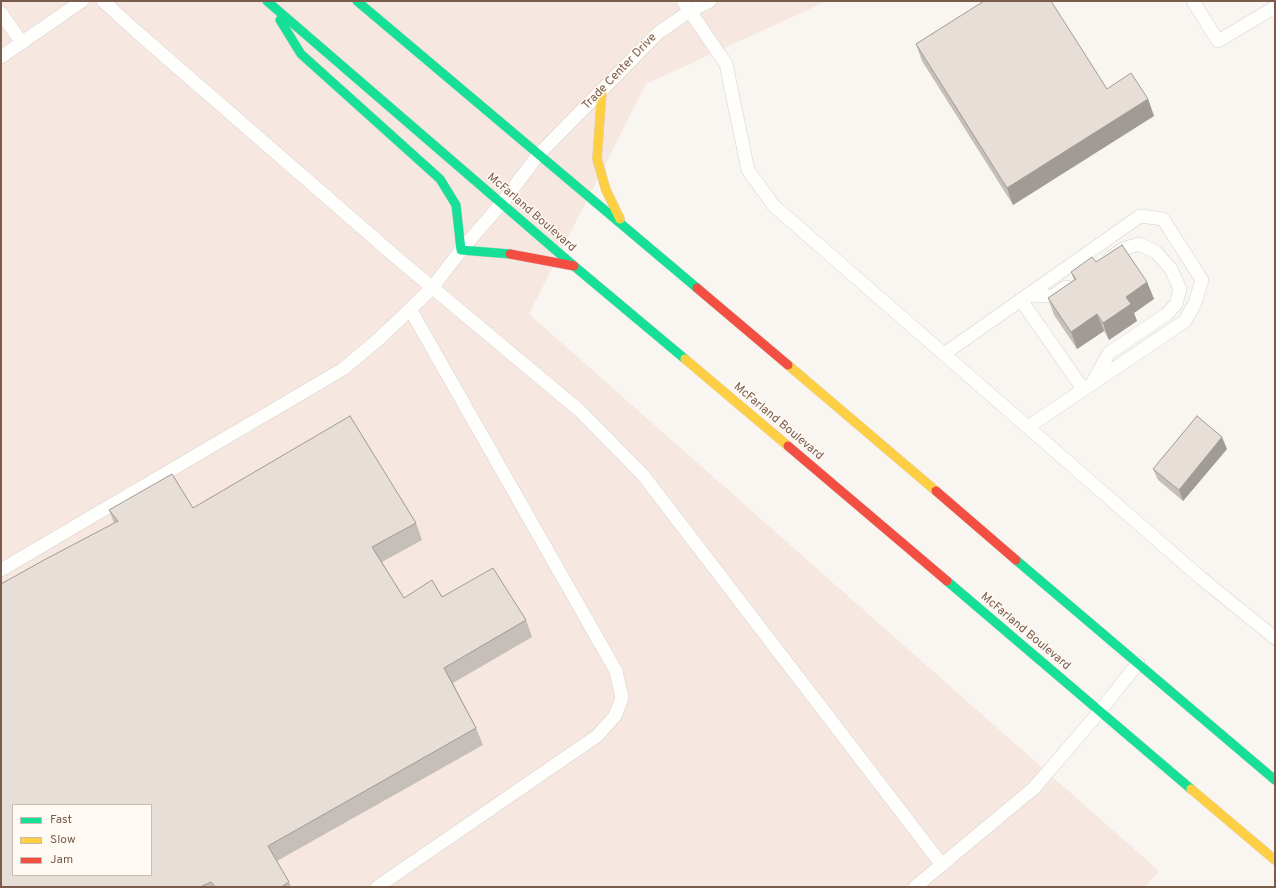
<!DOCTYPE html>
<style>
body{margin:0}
#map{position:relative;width:1276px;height:888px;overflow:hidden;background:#f9f5f0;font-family:Overpass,sans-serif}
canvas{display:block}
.frame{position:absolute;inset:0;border:2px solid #7a5c4d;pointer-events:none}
.legend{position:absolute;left:12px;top:804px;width:140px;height:72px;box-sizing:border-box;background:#fffaf3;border:1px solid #cabbb1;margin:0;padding:5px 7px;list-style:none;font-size:12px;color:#7a5c4d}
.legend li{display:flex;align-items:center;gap:8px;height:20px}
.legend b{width:20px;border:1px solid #cabbb1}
</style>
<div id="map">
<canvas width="1276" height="888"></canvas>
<div class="frame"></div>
<ul class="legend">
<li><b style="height:5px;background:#16e098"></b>Fast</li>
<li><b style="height:5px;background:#ffcf43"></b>Slow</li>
<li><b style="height:5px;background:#f24e42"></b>Jam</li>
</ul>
</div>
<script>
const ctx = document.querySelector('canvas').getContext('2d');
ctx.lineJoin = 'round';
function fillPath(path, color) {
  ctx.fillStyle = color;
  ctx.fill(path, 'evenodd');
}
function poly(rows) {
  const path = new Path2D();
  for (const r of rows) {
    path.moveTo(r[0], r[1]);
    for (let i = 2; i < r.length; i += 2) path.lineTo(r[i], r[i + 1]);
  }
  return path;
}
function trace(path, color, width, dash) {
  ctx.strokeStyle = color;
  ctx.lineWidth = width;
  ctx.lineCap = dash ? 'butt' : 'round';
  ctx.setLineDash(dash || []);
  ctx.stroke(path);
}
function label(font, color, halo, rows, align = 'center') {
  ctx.font = font + ' Overpass,sans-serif';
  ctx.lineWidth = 3;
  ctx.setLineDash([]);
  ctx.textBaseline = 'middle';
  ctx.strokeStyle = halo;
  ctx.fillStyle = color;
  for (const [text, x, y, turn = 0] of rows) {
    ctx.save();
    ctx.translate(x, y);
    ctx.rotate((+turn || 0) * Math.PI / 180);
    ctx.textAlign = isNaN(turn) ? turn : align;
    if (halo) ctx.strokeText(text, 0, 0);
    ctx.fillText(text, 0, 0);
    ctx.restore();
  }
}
const commercial = poly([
 [1,1,827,1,646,84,529,314,1159,871,1145,887,1,887],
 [13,805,151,805,151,875,13,875]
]);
const lane = poly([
 [103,1,137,32,397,258,580,411,643,475,942,865],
 [683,1,726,64,748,170,774,206,1201,578,1275,638],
 [1193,1,1218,41,1275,7],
 [1,13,22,43],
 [1,57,82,1],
 [1027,295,1053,296,1066,287],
 [1021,300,1083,389],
 [944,354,1140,216,1163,219,1202,280,1195,303,1185,321,1028,427],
 [1094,380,1109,353,1167,314,1176,304,1180,289,1171,269,1156,252,1139,244,1123,249,1110,258],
 [1,570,343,369,380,338,432,288,461,250,502,203,538,155,658,33,690,11,710,1],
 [377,887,597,736,615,716,622,698,616,671,410,309],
 [915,887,1034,788,1100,711,1138,663]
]);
const fast = poly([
 [267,1,574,266,685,359],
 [357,1,697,288],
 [280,20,301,54,440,179,456,205,461,250,510,254],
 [1016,560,1275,780],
 [947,581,1191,789]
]);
const slow = poly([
 [602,90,597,159,606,190,620,219],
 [685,359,788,446],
 [788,365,936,491],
 [1191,789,1275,860]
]);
const jam = poly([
 [510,254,574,266],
 [697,288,788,365],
 [788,446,947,581],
 [936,491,1016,560]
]);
const wall = poly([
 [916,44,1148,99,1154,116,1013,205,922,61],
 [1071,272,1147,282,1154,299,1134,313,1137,321,1109,340,1104,331,1077,349,1054,315,1048,298,1074,280],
 [1227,449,1183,501,1158,480,1153,469],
 [193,508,416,523,422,540,382,562,404,598,442,597,526,620,532,637,453,683,476,728,483,745,277,861,289,882,291,887,1,887,114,523,109,510]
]);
const shadedWall = poly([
 [1148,99,1154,116,1013,205,1007,188],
 [1147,282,1154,299,1134,313,1137,321,1109,340,1103,323,1126,297],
 [1097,314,1104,331,1077,349,1071,332],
 [1222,437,1227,449,1183,501,1179,490]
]);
const building = poly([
 [984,1,1051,1,1107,89,1131,73,1148,99,1007,188,916,44,984,1],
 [1122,245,1147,282,1126,297,1131,304,1103,323,1097,314,1071,332,1048,298,1076,279,1071,272,1092,257,1096,262,1122,245],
 [350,416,416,523,372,547,404,598,432,580,442,597,493,568,526,620,444,668,476,728,268,846,289,882,281,887,216,887,211,882,200,887,1,887,1,584,44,560,118,521,109,510,172,474,193,508,350,416],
 [13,805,151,805,151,875,13,875,13,805],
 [1197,416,1222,437,1179,490,1153,469,1197,416]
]);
const streetNames = [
 ["Trade Center Drive",620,72,-46],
 ["McFarland Boulevard",531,213,41],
 ["McFarland Boulevard",778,422,40],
 ["McFarland Boulevard",1025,632,40]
];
fillPath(commercial, '#f6e8e1');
trace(lane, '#d7d1cb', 14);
trace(fast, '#dad1cc', 10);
trace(slow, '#dad1cc', 10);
trace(jam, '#dad1cc', 10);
trace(lane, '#fefefd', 13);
trace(fast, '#16e098', 9);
trace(slow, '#ffcf43', 9);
trace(jam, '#f24e42', 9);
fillPath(wall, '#c6bfb9');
fillPath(shadedWall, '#a19b96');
fillPath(building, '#e6ded7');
trace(building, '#a19b96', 1);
label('12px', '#7a5c4d', '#fffaf3', streetNames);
</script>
